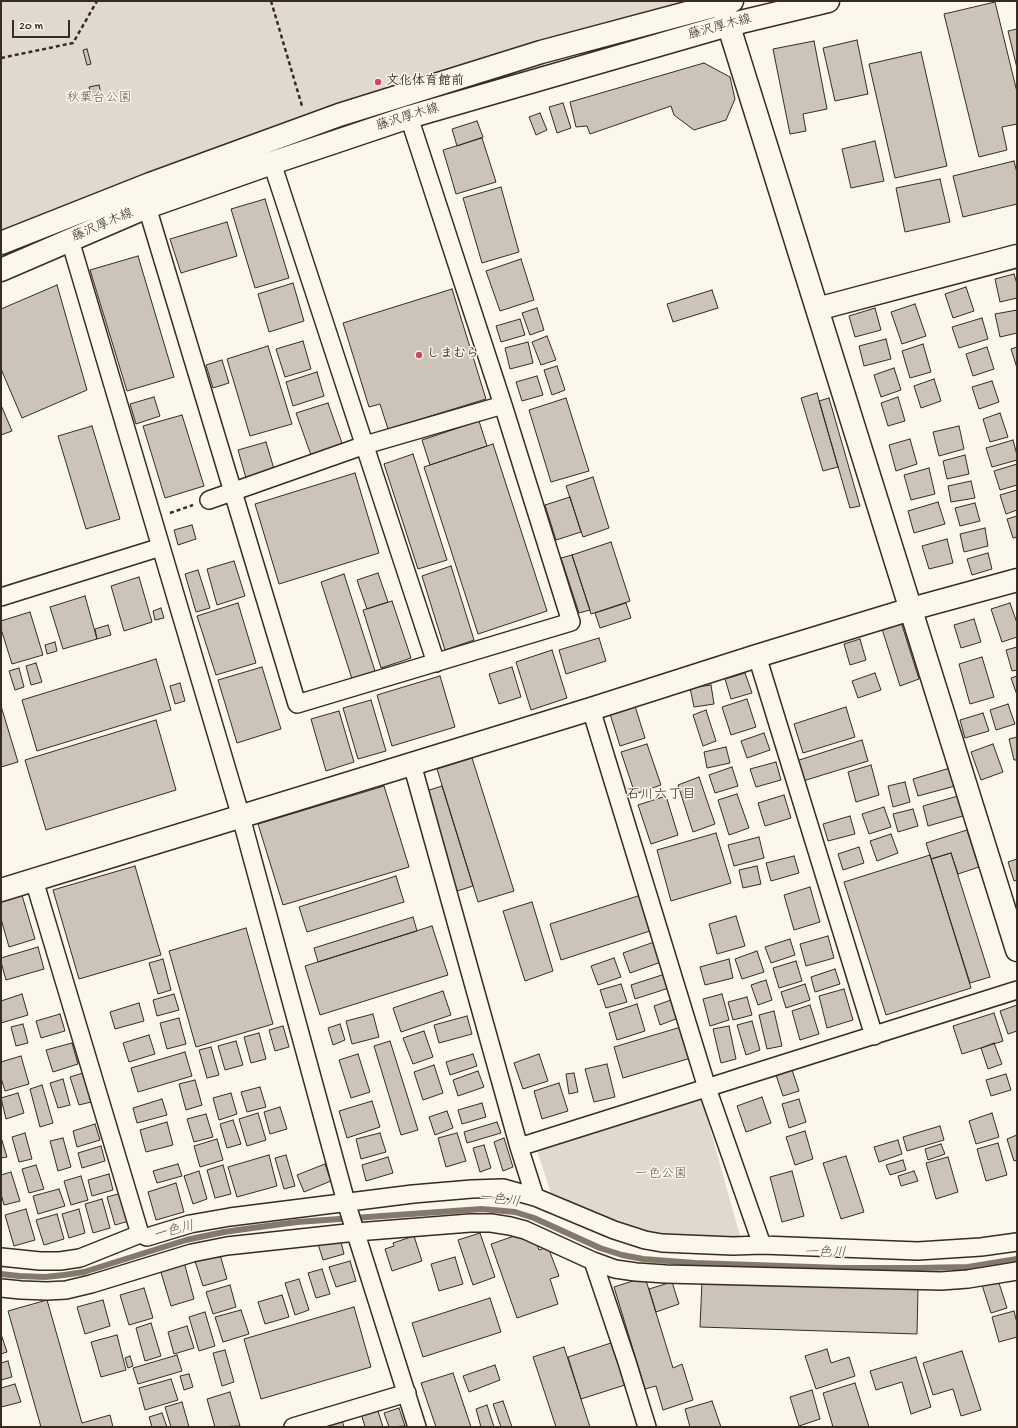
<!DOCTYPE html>
<meta charset="utf-8">
<style>
body{margin:0}
#map{position:relative;width:1018px;height:1428px;overflow:hidden;background:#fbf7ec;font-family:"Gochi Hand",sans-serif}
canvas{display:block}
.frame{position:absolute;inset:0;border:2px solid #3b2a1e;pointer-events:none}
.scale{position:absolute;left:12px;top:20px;width:58px;height:18px;box-sizing:border-box;border:2px solid #3b2a1e;border-top:0;padding-left:5px;font-size:12px;line-height:14px;white-space:nowrap;color:#3b2a1e;-webkit-text-stroke:3px #fbf7ec;paint-order:stroke}
</style>
<div id="map">
<canvas width="1018" height="1428"></canvas>
<div class="frame"></div>
<div class="scale">20 m</div>
</div>
<script>
const ctx = document.querySelector('canvas').getContext('2d');
ctx.lineJoin = 'round';
function fillPath(path, color) {
  ctx.fillStyle = color;
  ctx.fill(path, 'evenodd');
}
function poly(rows) {
  const path = new Path2D();
  for (const r of rows) {
    path.moveTo(r[0], r[1]);
    for (let i = 2; i < r.length; i += 2) path.lineTo(r[i], r[i + 1]);
  }
  return path;
}
function trace(path, color, width, dash) {
  ctx.strokeStyle = color;
  ctx.lineWidth = width;
  ctx.lineCap = dash ? 'butt' : 'round';
  ctx.setLineDash(dash || []);
  ctx.stroke(path);
}
function label(font, color, halo, rows, align = 'center') {
  ctx.font = font + ' "Gochi Hand","Klee One",sans-serif';
  ctx.lineWidth = 3;
  ctx.setLineDash([]);
  ctx.textBaseline = 'middle';
  ctx.strokeStyle = halo;
  ctx.fillStyle = color;
  for (const [text, x, y, turn = 0] of rows) {
    ctx.save();
    ctx.translate(x, y);
    ctx.rotate((+turn || 0) * Math.PI / 180);
    ctx.textAlign = isNaN(turn) ? turn : align;
    if (halo) ctx.strokeText(text, 0, 0);
    ctx.fillText(text, 0, 0);
    ctx.restore();
  }
}
const green = poly([
 [1,1,721,1,541,52,1,243],
 [702,1100,742,1243,649,1233,622,1225,572,1205,551,1193,537,1151]
]);
const stream = poly([
 [1,1274,19,1276,45,1277,64,1275,84,1272,186,1240,224,1232,252,1228,297,1222,482,1209,515,1212,534,1218,600,1248,622,1255,643,1259,695,1263,841,1268,917,1268,968,1267,1017,1259]
]);
const building = poly([
 [995,2,1017,92,1017,124,1002,127,1007,150,979,157,944,14,995,2],
 [1017,29,1017,68,1008,31,1017,29],
 [857,40,868,94,835,101,823,48,857,40],
 [814,41,827,109,803,114,806,131,790,134,773,49,814,41],
 [87,49,91,64,87,65,83,50,87,49],
 [921,52,947,166,895,178,869,64,921,52],
 [704,63,730,77,735,99,726,120,694,130,674,115,671,106,590,134,587,126,576,127,570,102,704,63],
 [99,85,101,94,92,96,89,87,99,85],
 [563,103,571,128,557,133,549,107,563,103],
 [540,113,547,130,536,135,529,117,540,113],
 [477,121,483,137,457,146,452,129,477,121],
 [482,138,496,182,456,194,443,150,482,138],
 [875,141,884,181,851,188,842,149,875,141],
 [1014,161,1017,173,1017,204,963,217,953,176,1014,161],
 [940,179,950,222,905,232,896,188,940,179],
 [501,187,519,252,482,263,463,198,501,187],
 [265,199,289,278,255,288,231,209,265,199],
 [227,222,237,256,181,273,170,239,227,222],
 [138,256,174,377,127,391,90,270,138,256],
 [521,259,534,300,500,311,486,271,521,259],
 [1014,274,1017,284,1017,298,1000,302,995,279,1014,274],
 [293,283,304,321,269,332,258,294,293,283],
 [57,285,87,390,22,418,1,369,1,309,57,285],
 [966,287,974,311,953,318,945,294,966,287],
 [452,289,486,399,388,429,380,404,369,407,343,323,452,289],
 [712,290,718,308,673,322,667,304,712,290],
 [915,304,926,336,902,344,891,312,915,304],
 [537,308,544,330,530,335,522,313,537,308],
 [875,308,881,330,855,337,849,316,875,308],
 [1017,310,1017,333,1000,337,995,314,1017,310],
 [982,318,988,339,959,348,952,327,982,318],
 [520,319,525,335,501,342,496,326,520,319],
 [547,336,556,360,541,365,532,342,547,336],
 [886,339,891,359,864,366,859,346,886,339],
 [303,341,311,369,285,377,276,349,303,341],
 [528,342,533,363,510,369,505,348,528,342],
 [923,344,931,372,910,378,902,351,923,344],
 [268,346,292,424,250,436,227,359,268,346],
 [987,347,994,369,973,376,966,354,987,347],
 [1017,347,1017,368,1011,349,1017,347],
 [222,360,229,383,213,388,206,365,222,360],
 [557,366,565,390,552,395,544,370,557,366],
 [894,368,901,390,881,397,874,375,894,368],
 [317,372,324,396,293,406,286,382,317,372],
 [537,376,543,395,522,401,516,382,537,376],
 [934,379,941,401,921,408,914,386,934,379],
 [992,381,999,402,979,409,972,387,992,381],
 [817,393,838,467,823,471,801,398,817,393],
 [154,397,160,416,136,424,130,404,154,397],
 [898,397,905,421,888,426,881,403,898,397],
 [566,398,589,471,551,482,529,410,566,398],
 [829,398,860,506,850,508,819,401,829,398],
 [328,403,343,446,312,458,296,413,328,403],
 [1,405,12,431,1,435,1,405],
 [1000,413,1008,437,990,442,983,419,1000,413],
 [182,415,204,486,165,498,143,426,182,415],
 [479,421,487,446,430,465,422,440,479,421],
 [92,426,120,519,86,529,58,436,92,426],
 [959,426,964,449,939,456,933,432,959,426],
 [910,439,917,464,896,471,889,445,910,439],
 [1013,440,1017,455,1017,460,992,467,986,448,1013,440],
 [266,442,274,469,246,478,238,450,266,442],
 [493,444,547,611,478,634,424,467,493,444],
 [413,454,447,560,418,569,384,464,413,454],
 [965,455,969,474,947,479,943,461,965,455],
 [1017,464,1017,485,1000,490,994,471,1017,464],
 [929,468,935,494,911,500,904,475,929,468],
 [355,473,379,553,279,584,255,504,355,473],
 [593,477,609,528,583,537,566,486,593,477],
 [971,481,975,498,951,502,948,486,971,481],
 [1017,490,1017,510,1006,514,1000,495,1017,490],
 [570,497,581,532,556,540,545,505,570,497],
 [938,502,945,524,914,533,908,511,938,502],
 [975,503,980,521,960,526,955,508,975,503],
 [1017,516,1017,537,1013,538,1007,519,1017,516],
 [192,525,196,539,178,545,174,530,192,525],
 [985,528,988,546,964,552,960,534,985,528],
 [947,539,953,563,929,569,922,546,947,539],
 [611,542,630,601,591,614,572,555,611,542],
 [988,553,992,569,972,575,967,559,988,553],
 [572,555,590,610,579,613,561,558,572,555],
 [234,561,245,596,217,605,207,569,234,561],
 [451,566,474,640,445,650,422,576,451,566],
 [198,570,210,608,196,612,185,574,198,570],
 [378,573,388,602,367,609,357,580,378,573],
 [344,574,375,671,352,679,321,582,344,574],
 [139,577,152,622,124,631,111,586,139,577],
 [85,596,97,639,63,649,50,607,85,596],
 [392,601,411,658,381,668,363,610,392,601],
 [238,603,256,663,216,675,197,616,238,603],
 [626,603,631,618,600,628,595,613,626,603],
 [1010,603,1017,623,1017,637,1002,642,991,609,1010,603],
 [161,608,164,618,155,620,153,611,161,608],
 [30,612,43,655,12,664,1,629,1,621,30,612],
 [974,619,981,642,961,648,954,625,974,619],
 [901,622,919,679,900,686,882,629,901,622],
 [108,625,111,635,97,639,95,629,108,625],
 [599,638,606,661,566,674,559,650,599,638],
 [860,639,866,660,850,665,844,644,860,639],
 [55,642,57,651,47,654,45,645,55,642],
 [1017,647,1017,670,1012,671,1006,650,1017,647],
 [552,650,567,698,531,710,516,662,552,650],
 [982,657,994,697,970,704,959,664,982,657],
 [156,659,171,710,37,751,22,700,156,659],
 [36,663,42,682,31,685,26,666,36,663],
 [262,667,281,729,237,743,218,680,262,667],
 [512,667,521,697,499,704,489,674,512,667],
 [19,668,24,687,15,690,9,671,19,668],
 [745,673,752,693,731,699,725,679,745,673],
 [875,673,881,690,858,698,852,681,875,673],
 [440,676,455,727,392,746,377,695,440,676],
 [1017,676,1017,695,1011,678,1017,676],
 [180,683,185,701,175,704,170,686,180,683],
 [711,685,714,704,694,707,690,688,711,685],
 [747,699,756,727,731,735,722,707,747,699],
 [371,700,386,751,358,759,343,708,371,700],
 [1008,704,1015,724,996,730,990,710,1008,704],
 [1,706,18,762,1,767,1,706],
 [635,706,645,738,620,746,610,714,635,706],
 [846,707,855,737,803,753,794,724,846,707],
 [706,710,716,741,703,746,693,715,706,710],
 [339,711,354,762,326,771,311,719,339,711],
 [983,713,989,731,965,738,960,720,983,713],
 [156,720,176,790,46,830,25,760,156,720],
 [764,733,770,750,747,758,741,741,764,733],
 [1017,737,1017,760,1014,760,1009,739,1017,737],
 [862,740,868,761,803,781,796,761,862,740],
 [647,744,661,785,635,794,621,752,647,744],
 [993,744,1003,772,981,780,971,752,993,744],
 [726,747,730,763,707,768,704,752,726,747],
 [472,758,514,891,478,902,437,769,472,758],
 [776,762,781,780,756,787,750,769,776,762],
 [871,765,879,795,856,802,848,772,871,765],
 [732,767,738,786,715,793,709,775,732,767],
 [950,768,955,786,918,796,913,779,950,768],
 [699,777,715,824,693,832,678,785,699,777],
 [905,782,910,802,893,807,888,786,905,782],
 [384,786,409,867,283,905,258,824,384,786],
 [442,786,473,886,454,892,423,792,442,786],
 [737,794,749,828,729,835,718,800,737,794],
 [784,795,791,818,765,826,758,803,784,795],
 [666,796,678,835,651,844,638,805,666,796],
 [958,796,963,816,928,826,923,806,958,796],
 [884,807,891,827,869,834,862,814,884,807],
 [913,809,918,826,898,832,893,814,913,809],
 [850,816,855,834,828,841,823,824,850,816],
 [967,830,979,867,958,874,951,853,931,859,926,843,967,830],
 [716,833,731,883,671,901,657,850,716,833],
 [891,834,898,853,877,861,870,841,891,834],
 [759,837,764,858,734,866,728,845,759,837],
 [859,847,864,863,843,870,838,854,859,847],
 [951,853,990,977,970,983,931,859,951,853],
 [930,855,971,988,886,1015,844,882,930,855],
 [794,856,799,873,771,881,766,863,794,856],
 [1017,859,1017,880,1014,881,1008,862,1017,859],
 [135,866,161,955,79,979,53,890,135,866],
 [757,866,761,884,743,888,739,870,757,866],
 [396,876,404,902,307,932,299,907,396,876],
 [810,887,820,922,794,930,784,895,810,887],
 [21,892,35,939,9,947,1,919,1,898,21,892],
 [641,895,653,930,561,960,550,924,641,895],
 [532,902,553,971,525,981,503,911,532,902],
 [736,916,745,946,717,954,709,924,736,916],
 [413,917,417,931,318,962,314,948,413,917],
 [432,926,448,975,320,1015,305,966,432,926],
 [246,928,273,1024,196,1047,169,951,246,928],
 [828,936,834,958,806,966,800,944,828,936],
 [790,939,795,955,771,963,765,947,790,939],
 [657,941,664,961,630,973,623,953,657,941],
 [38,947,44,969,6,980,1,962,1,958,38,947],
 [757,951,764,972,742,979,735,959,757,951],
 [614,958,621,977,598,985,591,966,614,958],
 [163,959,171,990,158,994,149,963,163,959],
 [729,959,733,978,705,985,700,967,729,959],
 [796,961,802,981,779,988,773,968,796,961],
 [835,969,840,984,815,992,811,977,835,969],
 [665,974,669,988,635,999,631,985,665,974],
 [766,980,772,1000,758,1005,751,985,766,980],
 [621,984,627,1002,606,1008,600,990,621,984],
 [805,984,810,1000,786,1008,781,992,805,984],
 [844,989,853,1020,827,1028,819,996,844,989],
 [443,991,451,1015,401,1032,393,1008,443,991],
 [22,994,28,1015,1,1023,1,1001,22,994],
 [174,994,179,1010,157,1016,153,1000,174,994],
 [722,994,729,1020,710,1026,703,999,722,994],
 [747,997,752,1015,733,1020,728,1002,747,997],
 [674,999,681,1017,660,1025,654,1006,674,999],
 [139,1003,144,1021,115,1029,110,1012,139,1003],
 [637,1004,645,1031,617,1040,609,1013,637,1004],
 [810,1005,819,1034,800,1040,792,1011,810,1005],
 [1017,1005,1017,1031,1008,1034,1000,1011,1017,1005],
 [774,1011,782,1046,767,1049,759,1015,774,1011],
 [994,1013,1003,1041,962,1054,953,1026,994,1013],
 [60,1014,65,1031,41,1038,36,1021,60,1014],
 [373,1014,379,1037,352,1044,346,1021,373,1014],
 [467,1016,472,1034,439,1043,434,1025,467,1016],
 [179,1018,186,1044,167,1049,160,1023,179,1018],
 [752,1021,760,1050,746,1055,737,1025,752,1021],
 [23,1024,28,1043,16,1046,11,1027,23,1024],
 [340,1024,345,1040,333,1045,328,1028,340,1024],
 [283,1026,289,1047,275,1051,269,1030,283,1026],
 [729,1026,736,1059,721,1063,713,1029,729,1026],
 [681,1027,691,1058,623,1078,614,1047,681,1027],
 [424,1031,433,1057,413,1064,403,1038,424,1031],
 [259,1033,266,1059,251,1063,244,1037,259,1033],
 [149,1035,155,1054,129,1062,123,1043,149,1035],
 [236,1041,243,1065,225,1070,218,1046,236,1041],
 [390,1041,418,1130,401,1135,374,1046,390,1041],
 [72,1043,78,1064,53,1072,46,1050,72,1043],
 [994,1043,1002,1064,988,1069,981,1048,994,1043],
 [211,1047,219,1075,207,1078,199,1050,211,1047],
 [185,1052,192,1076,138,1092,131,1068,185,1052],
 [358,1054,370,1092,351,1098,339,1060,358,1054],
 [473,1054,477,1066,450,1075,446,1062,473,1054],
 [539,1054,548,1081,523,1089,514,1063,539,1054],
 [21,1056,29,1084,5,1091,1,1078,1,1062,21,1056],
 [607,1064,615,1097,594,1102,585,1069,607,1064],
 [434,1065,443,1093,423,1100,414,1072,434,1065],
 [791,1067,799,1091,783,1096,775,1072,791,1067],
 [478,1071,484,1087,458,1096,453,1080,478,1071],
 [83,1073,91,1102,79,1105,70,1077,83,1073],
 [574,1073,578,1092,569,1094,566,1074,574,1073],
 [1006,1074,1011,1090,991,1096,986,1080,1006,1074],
 [63,1079,70,1105,58,1108,50,1083,63,1079],
 [195,1080,202,1105,186,1110,179,1084,195,1080],
 [559,1083,568,1111,542,1119,534,1091,559,1083],
 [42,1085,53,1123,40,1127,30,1089,42,1085],
 [260,1087,266,1107,247,1112,241,1092,260,1087],
 [18,1093,24,1113,6,1119,1,1098,18,1093],
 [231,1093,237,1114,219,1120,213,1098,231,1093],
 [762,1097,771,1123,746,1132,737,1106,762,1097],
 [162,1099,167,1115,137,1123,133,1108,162,1099],
 [799,1099,806,1122,789,1128,782,1104,799,1099],
 [372,1101,380,1127,347,1138,339,1111,372,1101],
 [482,1103,486,1117,462,1124,458,1110,482,1103],
 [280,1107,287,1129,270,1134,264,1112,280,1107],
 [447,1111,453,1128,435,1135,429,1117,447,1111],
 [258,1113,266,1140,247,1146,239,1119,258,1113],
 [992,1113,999,1137,976,1144,969,1121,992,1113],
 [206,1114,213,1137,194,1142,187,1119,206,1114],
 [233,1120,241,1144,227,1148,220,1124,233,1120],
 [167,1122,173,1145,146,1152,140,1130,167,1122],
 [497,1122,501,1133,467,1143,464,1132,497,1122],
 [95,1124,100,1140,77,1147,73,1131,95,1124],
 [940,1126,944,1140,907,1151,903,1137,940,1126],
 [805,1131,813,1159,795,1165,786,1137,805,1131],
 [25,1133,32,1159,19,1162,12,1137,25,1133],
 [380,1133,386,1152,361,1159,356,1139,380,1133],
 [457,1133,466,1161,446,1167,438,1138,457,1133],
 [1017,1135,1017,1160,1014,1161,1007,1139,1017,1135],
 [1,1137,7,1157,1,1158,1,1137],
 [63,1138,71,1167,58,1171,50,1141,63,1138],
 [504,1138,513,1167,503,1171,494,1142,504,1138],
 [217,1139,223,1160,200,1167,194,1146,217,1139],
 [898,1140,902,1154,879,1162,874,1147,898,1140],
 [998,1143,1007,1175,986,1181,977,1149,998,1143],
 [941,1144,945,1154,928,1160,925,1149,941,1144],
 [484,1145,491,1168,480,1172,473,1148,484,1145],
 [101,1146,105,1161,82,1168,78,1153,101,1146],
 [269,1155,277,1186,237,1197,228,1167,269,1155],
 [286,1155,295,1186,284,1189,275,1158,286,1155],
 [846,1156,864,1212,841,1219,823,1163,846,1156],
 [388,1157,393,1173,366,1181,362,1165,388,1157],
 [948,1157,958,1192,936,1199,926,1163,948,1157],
 [903,1160,906,1170,890,1175,886,1165,903,1160],
 [178,1164,182,1176,157,1183,153,1171,178,1164],
 [325,1164,331,1181,304,1192,297,1175,325,1164],
 [36,1165,44,1189,29,1193,22,1169,36,1165],
 [223,1165,231,1194,215,1198,207,1170,223,1165],
 [199,1171,207,1199,193,1204,184,1176,199,1171],
 [792,1171,804,1216,782,1222,770,1177,792,1171],
 [914,1171,918,1181,901,1186,898,1176,914,1171],
 [11,1172,20,1201,4,1205,1,1194,1,1175,11,1172],
 [109,1174,113,1190,92,1196,88,1180,109,1174],
 [81,1176,88,1200,71,1205,64,1181,81,1176],
 [176,1183,184,1212,156,1220,148,1192,176,1183],
 [59,1189,65,1206,38,1214,33,1196,59,1189],
 [122,1193,129,1221,115,1225,107,1197,122,1193],
 [102,1199,110,1228,93,1233,85,1204,102,1199],
 [26,1209,35,1240,14,1246,5,1215,26,1209],
 [79,1209,85,1233,69,1238,62,1214,79,1209],
 [57,1214,64,1239,44,1245,36,1220,57,1214],
 [480,1233,495,1277,473,1285,458,1240,480,1233],
 [523,1233,526,1240,534,1237,539,1250,548,1247,559,1276,550,1279,558,1304,517,1318,491,1244,523,1233],
 [414,1236,422,1261,392,1271,385,1249,394,1246,393,1243,414,1236],
 [340,1238,344,1254,323,1260,318,1244,340,1238],
 [219,1251,227,1279,203,1286,194,1258,219,1251],
 [455,1257,463,1284,439,1291,431,1264,455,1257],
 [350,1261,356,1281,336,1287,329,1267,350,1261],
 [184,1262,194,1299,171,1306,160,1269,184,1262],
 [322,1269,330,1294,316,1298,308,1273,322,1269],
 [645,1277,673,1368,682,1364,693,1400,663,1410,656,1386,645,1389,614,1287,645,1277],
 [299,1279,309,1310,295,1315,285,1283,299,1279],
 [998,1280,1007,1308,991,1313,982,1285,998,1280],
 [702,1281,918,1288,917,1334,700,1327,702,1281],
 [672,1282,679,1304,656,1312,649,1289,672,1282],
 [230,1285,236,1307,213,1314,206,1292,230,1285],
 [144,1288,153,1318,129,1325,120,1295,144,1288],
 [282,1295,289,1317,265,1324,258,1302,282,1295],
 [490,1298,501,1332,423,1357,412,1323,490,1298],
 [47,1300,82,1423,110,1415,113,1427,41,1427,8,1311,47,1300],
 [103,1300,110,1326,85,1334,77,1307,103,1300],
 [354,1307,371,1367,261,1399,244,1339,354,1307],
 [241,1310,249,1334,223,1342,215,1317,241,1310],
 [1014,1311,1017,1323,1017,1337,999,1342,992,1317,1014,1311],
 [205,1312,215,1346,199,1351,189,1317,205,1312],
 [151,1323,161,1356,145,1361,136,1328,151,1323],
 [187,1326,194,1348,174,1354,168,1332,187,1326],
 [1,1334,7,1352,1,1354,1,1334],
 [117,1335,126,1370,101,1377,91,1342,117,1335],
 [611,1343,625,1385,581,1399,568,1357,611,1343],
 [564,1347,581,1399,590,1427,556,1427,533,1357,564,1347],
 [827,1349,831,1363,849,1357,855,1376,816,1389,805,1356,827,1349],
 [225,1350,234,1382,222,1386,213,1353,225,1350],
 [962,1351,981,1410,961,1416,953,1389,933,1395,923,1363,962,1351],
 [177,1355,182,1371,138,1384,133,1368,177,1355],
 [130,1356,133,1366,128,1368,125,1358,130,1356],
 [916,1357,931,1407,911,1414,902,1382,876,1390,870,1371,916,1357],
 [8,1361,12,1377,1,1380,1,1363,8,1361],
 [495,1365,500,1380,469,1392,463,1376,495,1365],
 [453,1373,471,1427,436,1427,421,1383,453,1373],
 [189,1374,193,1387,184,1390,180,1376,189,1374],
 [171,1379,178,1400,145,1410,139,1388,171,1379],
 [855,1383,869,1427,833,1427,823,1393,855,1383],
 [15,1384,21,1402,1,1407,1,1388,15,1384],
 [812,1390,820,1419,799,1426,790,1397,812,1390],
 [230,1392,240,1426,215,1427,207,1399,230,1392],
 [503,1401,512,1427,501,1427,493,1404,503,1401],
 [712,1401,721,1427,690,1427,685,1409,712,1401],
 [182,1402,189,1427,171,1427,165,1407,182,1402],
 [487,1405,494,1427,481,1427,476,1409,487,1405],
 [377,1408,383,1427,365,1427,361,1413,377,1408],
 [399,1408,405,1426,389,1427,384,1413,399,1408],
 [162,1413,167,1427,152,1427,149,1417,162,1413],
 [340,1414,344,1427,319,1427,340,1414]
]);
const path = poly([
 [271,1,302,106],
 [1,58,73,43,97,1],
 [170,513,193,505]
]);
const street = poly([
 [272,163,436,663],
 [147,207,297,704,571,622,503,405,409,117],
 [70,240,241,817,346,1202,417,1427],
 [209,500,365,445,503,405],
 [1,597,161,547],
 [757,656,874,1036],
 [591,709,707,1088,762,1245],
 [412,764,519,1147,535,1197],
 [34,880,140,1234],
 [519,1147,1017,990],
 [1,1257,40,1261,60,1261,80,1258,140,1234,147,1237,190,1224,230,1217,413,1194,472,1189,503,1188,535,1197,614,1230,645,1240,662,1243,733,1246,762,1245,918,1251,981,1247,1017,1242],
 [593,1261,627,1362,647,1427],
 [1,1288,21,1290,47,1291,66,1290,91,1284,192,1253,227,1246,356,1232,470,1223,491,1223,510,1226,525,1230,593,1261,615,1269,636,1272,666,1274,941,1281,968,1279,1017,1271],
 [293,1427,407,1393]
]);
const secondary = poly([
 [721,1,1017,950],
 [817,309,1017,256],
 [1,890,591,709,757,656,911,609,1017,580]
]);
const primary = poly([
 [1,243,150,184,339,115,541,52,732,1],
 [1,270,147,207,272,163,409,117,728,25,828,1]
]);
const markers = [
 [378,82,4,"#d1495b"],
 [419,355,4,"#d1495b"]
];
const streetNames = [
 ["藤沢厚木線",720,28,-15],
 ["藤沢厚木線",408,118,-17],
 ["藤沢厚木線",103,226,-23]
];
const poiNames = [
 ["文化体育館前",386,82],
 ["しまむら",427,355]
];
const parkNames = [
 ["秋葉台公園",99,99],
 ["一色公園",661,1175]
];
const neighbourhoodNames = [
 ["石川六丁目",661,796]
];
const waterNames = [
 ["一色川",499,1201,7],
 ["一色川",174,1232,-14],
 ["一色川",825,1254,1]
];
fillPath(green, '#dfd9ce');
trace(stream, '#85796d', 6);
fillPath(building, '#ccc4b9');
trace(building, '#3b2a1e', 1);
trace(street, '#3b2a1e', 20);
trace(secondary, '#3b2a1e', 25);
trace(primary, '#3b2a1e', 25);
trace(path, '#3b2a1e', 2.5, [4, 3]);
trace(street, '#fbf7ec', 17);
trace(secondary, '#fbf7ec', 22);
trace(primary, '#fbf7ec', 22);
for (const [x, y, r, color] of markers) {
  const dot = new Path2D();
  dot.arc(x, y, r, 0, 2 * Math.PI);
  ctx.fillStyle = color;
  ctx.fill(dot);
  trace(dot, '#fbf7ec', 1.5);
}
label('13px', '#3b2a1e', '#fbf7ec', streetNames);
label('bold 13px', '#3b2a1e', '#fbf7ec', poiNames, 'left');
label('13px', '#64564a', '#fbf7ec', parkNames);
label('14px', '#3b2a1e', '#fbf7ec', neighbourhoodNames);
label('italic 14px', '#605246', '#fbf7ec', waterNames);
</script>
